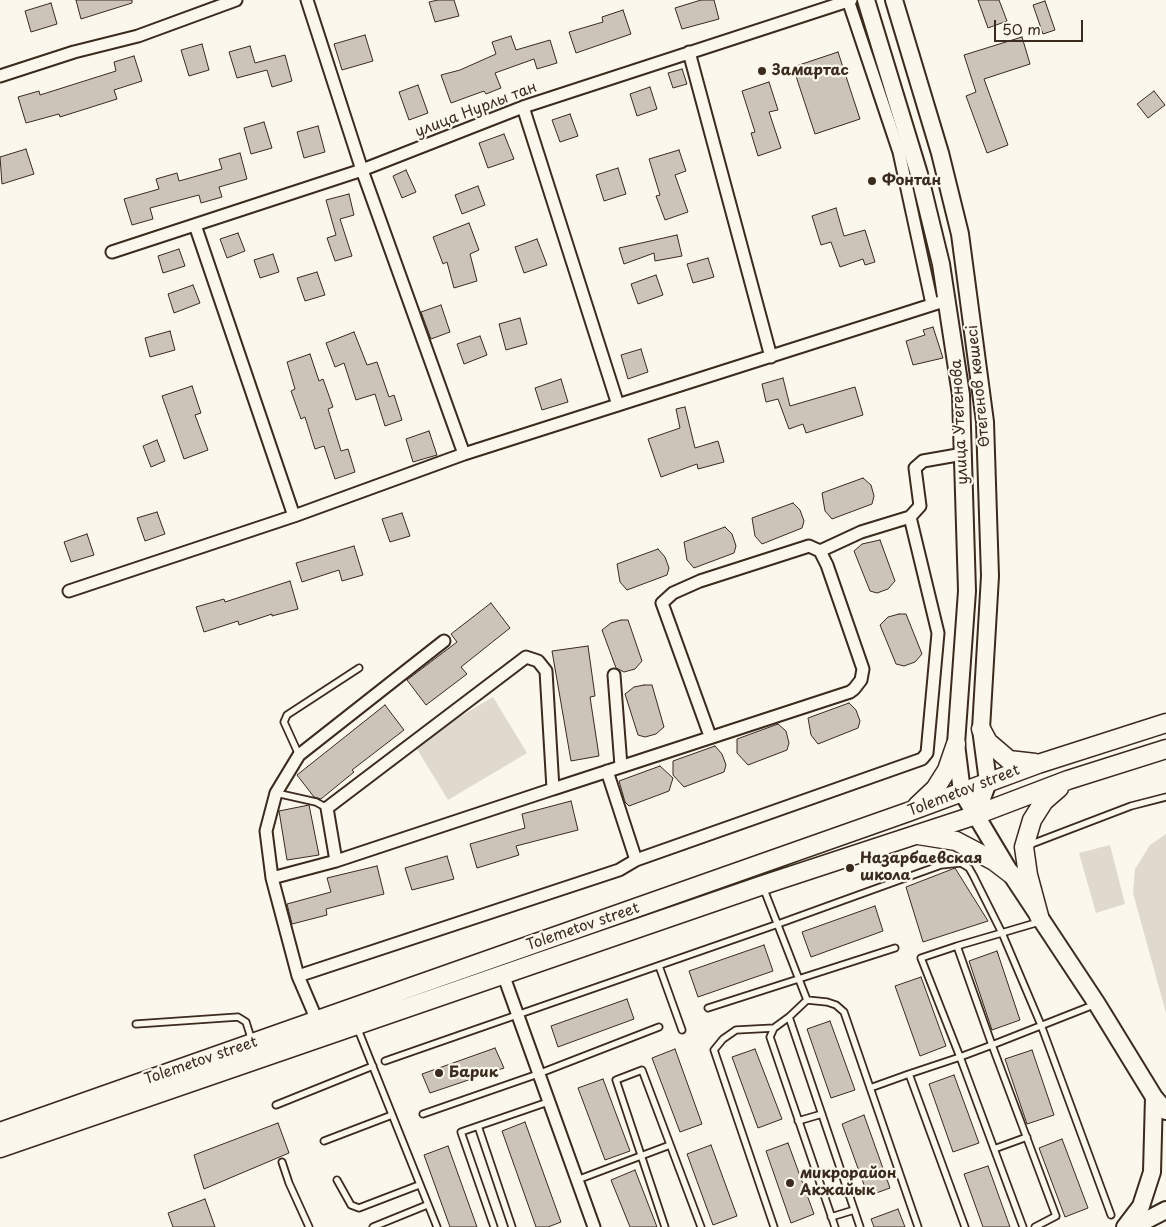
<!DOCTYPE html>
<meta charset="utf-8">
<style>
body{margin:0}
#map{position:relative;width:1166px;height:1227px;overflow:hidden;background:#fbf7ec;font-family:"Playpen Sans",sans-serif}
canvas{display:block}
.scale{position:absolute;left:994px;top:20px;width:89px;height:22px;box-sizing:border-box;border:2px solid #3b2a1e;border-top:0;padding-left:6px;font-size:15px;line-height:18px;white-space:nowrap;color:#3b2a1e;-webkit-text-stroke:4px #fbf7ec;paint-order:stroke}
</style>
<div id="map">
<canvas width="1166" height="1227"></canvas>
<div class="scale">50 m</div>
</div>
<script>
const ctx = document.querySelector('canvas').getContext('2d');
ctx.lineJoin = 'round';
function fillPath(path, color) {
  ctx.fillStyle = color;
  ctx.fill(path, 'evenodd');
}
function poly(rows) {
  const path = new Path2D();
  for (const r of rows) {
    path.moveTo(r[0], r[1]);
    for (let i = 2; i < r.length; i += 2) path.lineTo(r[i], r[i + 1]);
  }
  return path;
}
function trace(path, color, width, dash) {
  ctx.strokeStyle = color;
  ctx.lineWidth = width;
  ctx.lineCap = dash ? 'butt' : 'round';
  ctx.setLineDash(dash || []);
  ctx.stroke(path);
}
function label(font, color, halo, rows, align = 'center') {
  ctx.font = font + ' "Playpen Sans",sans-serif';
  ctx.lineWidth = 4.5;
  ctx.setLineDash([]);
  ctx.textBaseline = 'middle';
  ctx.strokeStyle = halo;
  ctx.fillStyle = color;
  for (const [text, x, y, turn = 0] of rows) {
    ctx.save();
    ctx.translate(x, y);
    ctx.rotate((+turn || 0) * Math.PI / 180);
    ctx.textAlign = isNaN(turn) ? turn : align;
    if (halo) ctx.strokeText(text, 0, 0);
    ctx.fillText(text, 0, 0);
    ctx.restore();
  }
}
const green = poly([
 [493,697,527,753,448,800,414,744],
 [1166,834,1166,1013,1133,893,1135,869,1150,845],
 [1110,845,1125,904,1096,913,1079,853]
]);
const building = poly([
 [76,0,132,0,132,3,81,19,76,0],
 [438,0,454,0,459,16,435,22,429,2,438,0],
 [701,0,714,0,719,19,682,29,675,8,701,0],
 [978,0,999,0,1007,21,988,28,978,0],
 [1045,1,1055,30,1043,34,1033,5,1045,1],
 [51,3,57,24,31,32,25,11,51,3],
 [623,10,631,34,576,53,569,32,603,22,602,17,623,10],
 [365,35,373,61,342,70,334,44,365,35],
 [511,36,516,50,550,40,557,63,537,69,534,59,495,73,501,88,486,94,484,91,451,103,441,75,460,70,496,54,492,42,511,36],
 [1022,37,1030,64,984,79,1008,145,987,153,966,96,976,92,964,55,1022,37],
 [202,44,209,70,189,76,181,50,202,44],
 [250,46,255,63,285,55,292,81,272,87,267,70,237,78,229,52,250,46],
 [838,52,860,119,815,134,793,67,838,52],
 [134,56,142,81,114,90,117,99,60,117,59,114,26,123,18,97,39,91,40,95,116,71,114,62,134,56],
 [682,69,687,84,673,88,668,73,682,69],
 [769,82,778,110,769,112,781,148,758,156,751,133,755,132,742,91,769,82],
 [418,85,428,113,409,120,399,92,418,85],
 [650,87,657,109,637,116,630,94,650,87],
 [1154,91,1165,105,1148,118,1137,104,1154,91],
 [570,114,578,136,560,142,552,120,570,114],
 [264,122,272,148,251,154,244,128,264,122],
 [318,126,325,152,304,158,297,132,318,126],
 [504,134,514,159,488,168,479,143,504,134],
 [26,149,34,174,2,184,0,157,26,149],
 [679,150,686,171,675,175,688,212,665,220,656,196,660,195,649,159,679,150],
 [240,153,247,179,219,187,222,197,201,203,199,195,150,208,153,219,132,225,124,199,159,189,156,179,177,173,179,181,222,169,219,159,240,153],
 [618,168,626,194,604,201,596,175,618,168],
 [406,170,416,192,402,198,393,176,406,170],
 [478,186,485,205,462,214,455,195,478,186],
 [349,194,354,215,340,219,352,256,335,261,327,238,336,235,326,200,349,194],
 [836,208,844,236,865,230,875,262,865,265,863,259,840,267,831,242,821,245,812,216,836,208],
 [469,223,479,250,470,254,477,281,454,288,447,262,443,264,433,237,469,223],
 [238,233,245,251,227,258,220,239,238,233],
 [677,235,682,256,655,261,654,253,624,264,619,248,677,235],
 [537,239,547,265,524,273,515,247,537,239],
 [179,249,185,266,163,273,158,256,179,249],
 [273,254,279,272,260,278,254,260,273,254],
 [708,258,714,277,693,283,687,264,708,258],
 [317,272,325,295,305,301,297,278,317,272],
 [656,275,663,295,638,304,631,284,656,275],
 [193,285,200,303,174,313,168,294,193,285],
 [441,305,450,332,431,339,421,312,441,305],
 [520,318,527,344,506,350,499,324,520,318],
 [933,327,943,358,913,365,906,341,925,335,923,330,933,327],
 [170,331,175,350,150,357,145,338,170,331],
 [354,332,367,365,377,362,389,397,394,395,402,420,385,426,375,394,356,400,344,363,335,367,326,343,354,332],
 [480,336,487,355,464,364,457,344,480,336],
 [641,349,648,372,628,379,621,355,641,349],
 [310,354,319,381,323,379,333,407,328,409,341,451,348,449,355,472,335,479,324,446,315,449,305,417,301,419,291,391,295,389,287,362,310,354],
 [783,378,790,406,855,387,863,415,806,433,803,424,789,429,778,399,766,402,762,384,783,378],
 [561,379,568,402,542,410,535,388,561,379],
 [192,386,201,413,195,415,208,450,184,459,162,396,192,386],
 [685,407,695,448,718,441,724,462,698,469,697,464,661,477,648,439,680,428,676,409,685,407],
 [429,431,437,455,413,462,406,439,429,431],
 [157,440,165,461,151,467,143,446,157,440],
 [863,478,871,485,874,496,872,504,832,519,825,511,822,493,863,478],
 [793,503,800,510,804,521,802,528,762,544,755,536,752,518,793,503],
 [157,512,165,534,145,541,137,518,157,512],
 [402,513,410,536,390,542,382,519,402,513],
 [725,527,732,534,736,546,734,553,694,568,687,560,684,542,725,527],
 [87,534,94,555,71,562,64,542,87,534],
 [880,540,895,581,888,589,877,593,870,591,854,551,862,544,880,540],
 [354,546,363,575,342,581,339,570,302,582,296,563,354,546],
 [658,549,665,557,669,568,667,575,627,590,620,582,617,564,658,549],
 [290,581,298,609,272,616,272,614,239,625,238,621,204,632,196,607,224,599,225,602,290,581],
 [491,603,510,628,461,667,467,674,426,705,407,680,457,642,451,634,491,603],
 [899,614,906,614,922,654,915,662,904,666,896,664,880,625,888,617,899,614],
 [621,620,628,620,642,661,635,669,624,672,616,668,602,630,611,623,621,620],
 [588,646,595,696,590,697,599,756,571,761,552,651,588,646],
 [644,685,652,685,664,727,656,734,645,737,638,735,625,694,634,687,644,685],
 [849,703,856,710,860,721,858,728,818,744,811,735,808,718,849,703],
 [385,705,404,730,352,770,354,772,321,799,314,797,297,775,385,705],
 [778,724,786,731,789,743,787,750,748,765,737,753,737,739,778,724],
 [715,746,722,754,726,765,724,772,684,787,673,775,673,761,715,746],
 [660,766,673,778,669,791,629,806,625,802,619,781,660,766],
 [571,801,578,830,516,846,519,855,477,868,470,844,525,828,522,814,571,801],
 [309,805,319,855,287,860,279,811,309,805],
 [447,856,454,879,412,890,405,868,447,856],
 [377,866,384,894,326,909,327,915,292,924,287,904,331,892,327,878,377,866],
 [955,868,988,921,923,942,906,887,955,868],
 [875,906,883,931,811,957,802,932,875,906],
 [764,945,773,971,698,997,689,971,764,945],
 [997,951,1020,1020,992,1030,969,961,997,951],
 [921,977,946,1046,920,1056,895,986,921,977],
 [627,999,634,1019,558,1047,551,1026,627,999],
 [830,1021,855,1090,831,1098,807,1029,830,1021],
 [495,1048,504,1068,430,1093,422,1074,495,1048],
 [675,1049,702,1124,680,1132,652,1058,675,1049],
 [755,1049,782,1119,758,1128,732,1057,755,1049],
 [1032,1050,1054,1115,1027,1124,1005,1059,1032,1050],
 [954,1075,979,1143,953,1152,929,1084,954,1075],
 [603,1079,630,1151,605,1160,578,1088,603,1079],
 [864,1115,890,1188,868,1196,842,1124,864,1115],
 [525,1122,561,1222,548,1227,536,1227,502,1131,525,1122],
 [278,1123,289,1153,204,1189,194,1155,278,1123],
 [1062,1139,1088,1208,1065,1217,1039,1148,1062,1139],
 [788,1143,814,1214,791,1223,766,1151,788,1143],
 [711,1145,737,1216,713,1225,687,1154,711,1145],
 [448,1146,477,1227,450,1227,424,1155,448,1146],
 [988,1166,1010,1227,983,1227,964,1174,988,1166],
 [635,1170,657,1227,630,1227,611,1180,635,1170],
 [205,1199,215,1227,173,1227,168,1213,205,1199],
 [898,1209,905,1227,874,1227,871,1219,898,1209]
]);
const lane = poly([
 [299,755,284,722,287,715,359,668],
 [276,793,316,802,327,808],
 [1029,845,1131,806,1166,797],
 [763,887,807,1000,789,1017],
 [957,946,992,1045,960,1057,921,958,957,946],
 [957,946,1039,922],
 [659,966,682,1030],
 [807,1000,827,1002,836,1005,844,1012,918,1227],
 [708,1008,895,948],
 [136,1024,238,1017,246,1022,252,1041],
 [357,1027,437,1227],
 [385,1061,778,924,941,865,961,863,969,868,973,875,1002,933,1041,1025,1111,1215],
 [870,1088,909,1074],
 [276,1105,373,1066],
 [423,1114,538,1074,659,1027],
 [798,1121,822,1114],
 [478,1126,512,1227],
 [324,1141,392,1115],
 [994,1149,1027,1137],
 [282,1162,289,1183,309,1227],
 [337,1180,351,1205,359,1208,419,1185],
 [577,1180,670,1145],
 [831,1217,854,1210],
 [373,1227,427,1205],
 [494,1227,461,1132,548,1102],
 [665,1227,616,1080,642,1070,701,1227],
 [774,1227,714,1050,723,1039,736,1030,774,1028],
 [835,1227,770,1037,774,1028,789,1017,860,1227],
 [965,1227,909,1074,960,1057,1023,1227],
 [1035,1227,1056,1216,992,1045,1096,1004]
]);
const street = poly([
 [848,0,899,152,932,304],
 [689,52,771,357],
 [0,76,74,52,138,36,236,0],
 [523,107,618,405],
 [112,252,362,170,523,107,851,0],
 [464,454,947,300],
 [294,516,464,454,362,170,307,0],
 [820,551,861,532,910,517,920,506,915,468,923,461,963,454],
 [69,591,294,516,195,225],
 [614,675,621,766],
 [553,789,850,692,854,689,861,680,863,669,827,565,820,551,809,546,700,581,673,593,662,603,710,736],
 [636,860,922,759,927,753,938,633,910,517],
 [272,878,266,831,276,793,299,755,444,641],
 [503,974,594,1227],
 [298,976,619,870,636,860,607,771],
 [314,1021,313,1011,298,976,272,878,336,861,327,808,526,657,538,661,546,671,553,789,336,861]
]);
const secondary = poly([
 [866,0,919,174,941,264,961,395,967,591,956,744,962,792,1011,874,1097,1004,1154,1097,1166,1111],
 [894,0,940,153,960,234,985,422,990,576,981,729,988,782,976,815],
 [1125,1227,1141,1206,1152,1172,1154,1097],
 [1133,1227,1166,1210]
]);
const primary = poly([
 [981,729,988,742,1009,760,1035,763],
 [917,806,935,789,947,770,956,744],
 [918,835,956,841,994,861,1011,874],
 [1039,916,1028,875,1024,847,1032,820,1044,801,1059,788],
 [0,1132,908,812,1038,764,1166,723],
 [0,1148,763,885,976,815,1068,780,1166,749]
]);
const markers = [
 [762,71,5,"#3b2a1e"],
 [872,181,5,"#3b2a1e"],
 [850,868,5,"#3b2a1e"],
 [439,1073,5,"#3b2a1e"],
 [790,1183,5,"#3b2a1e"]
];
const poiNames = [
 ["Замартас",772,71],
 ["Фонтан",882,181],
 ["Назарбаевская",860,859],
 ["школа",860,876],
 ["Барик",449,1073],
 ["микрорайон",800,1174],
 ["Акжайык",800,1191]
];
const streetNames = [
 ["улица Нурлы тан",476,110,-21],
 ["Өтегенов көшесі",979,386,-96],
 ["улица Утегенова",960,422,-93],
 ["Tolemetov street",964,791,-21],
 ["Tolemetov street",583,927,-19],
 ["Tolemetov street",201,1061,-19]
];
fillPath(green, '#dfd9ce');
fillPath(building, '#ccc4b9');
trace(building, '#3b2a1e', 1);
trace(lane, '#3b2a1e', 9);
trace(street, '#3b2a1e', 15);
trace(secondary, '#3b2a1e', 20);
trace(primary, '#3b2a1e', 21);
trace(lane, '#fbf7ec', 5.5);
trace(street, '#fbf7ec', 11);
trace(secondary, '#fbf7ec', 16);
trace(primary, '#fbf7ec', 18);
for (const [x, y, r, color] of markers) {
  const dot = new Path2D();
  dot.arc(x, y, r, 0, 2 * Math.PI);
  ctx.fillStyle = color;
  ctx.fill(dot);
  trace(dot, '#fbf7ec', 2);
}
label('bold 15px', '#3b2a1e', '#fbf7ec', poiNames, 'left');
label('15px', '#3b2a1e', '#fbf7ec', streetNames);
</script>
